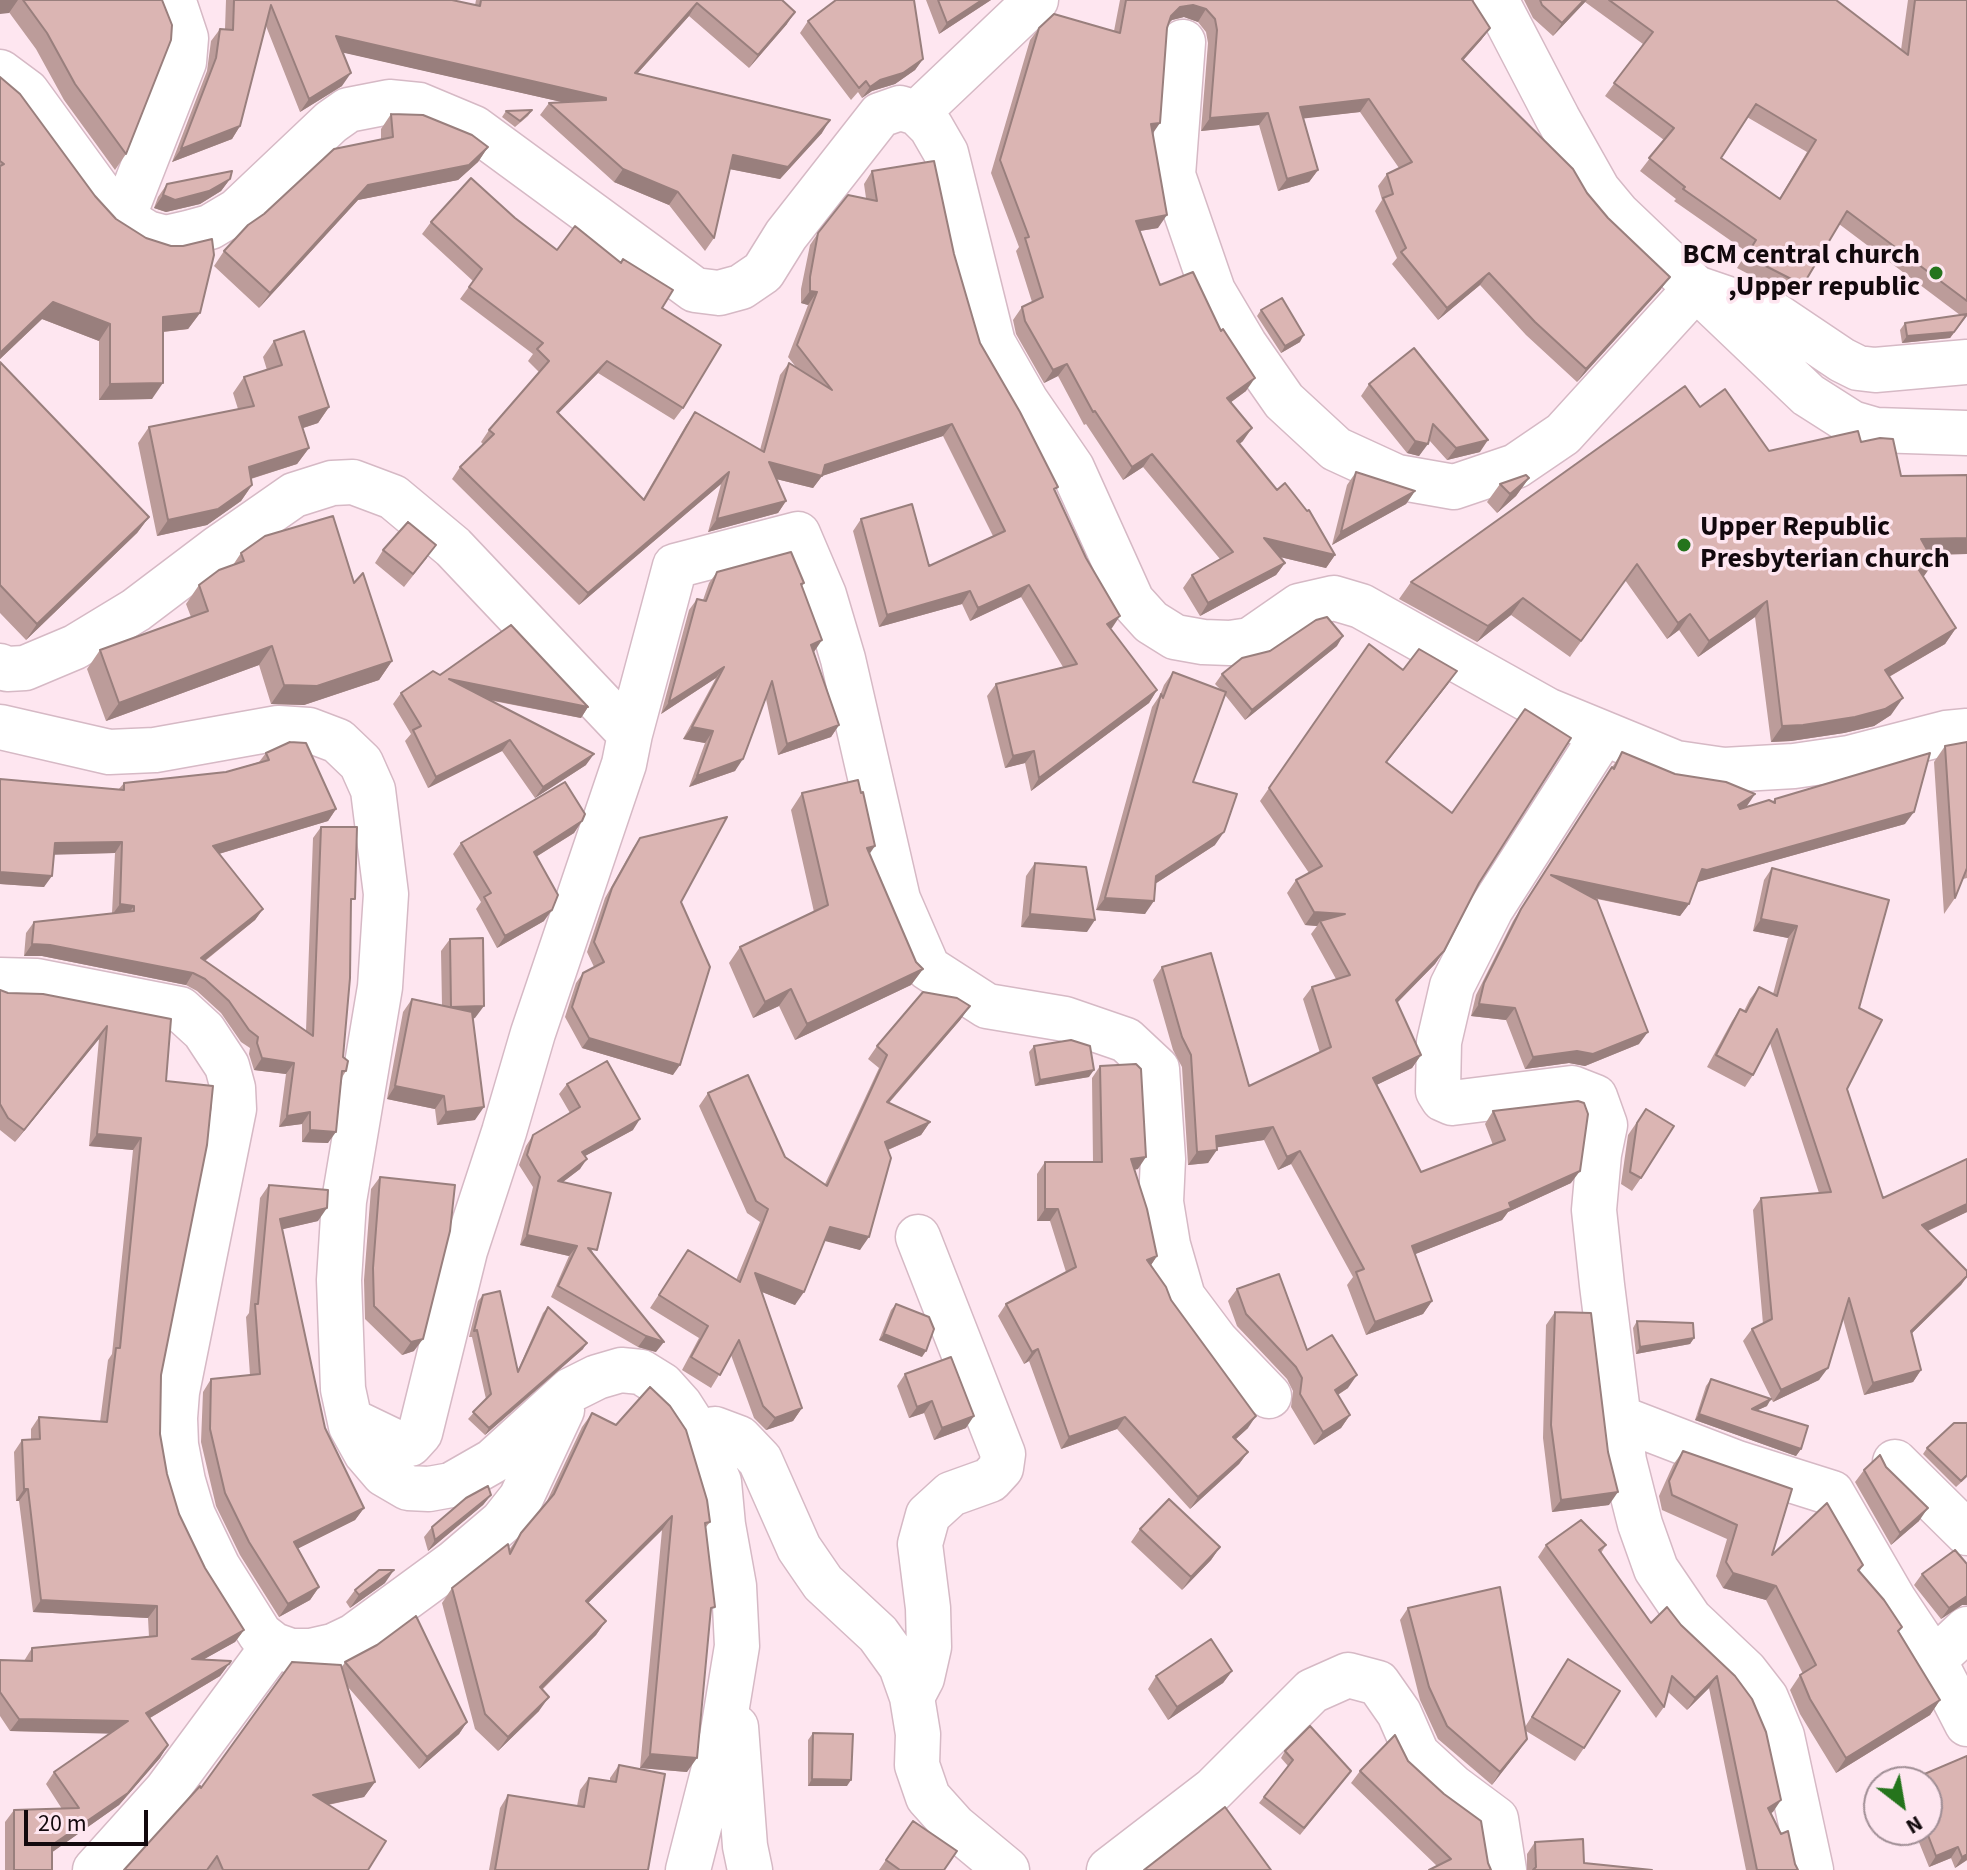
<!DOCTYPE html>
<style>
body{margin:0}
#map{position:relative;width:1967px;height:1870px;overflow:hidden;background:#fee6f0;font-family:"Source Sans 3",sans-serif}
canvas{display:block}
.north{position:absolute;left:1863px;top:1766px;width:80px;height:80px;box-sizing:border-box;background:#fee6f0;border:2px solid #a08e95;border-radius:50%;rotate:149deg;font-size:22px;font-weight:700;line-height:32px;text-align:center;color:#12090d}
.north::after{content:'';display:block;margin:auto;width:28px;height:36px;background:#25741c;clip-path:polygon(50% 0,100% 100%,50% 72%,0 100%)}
.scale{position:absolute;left:24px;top:1810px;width:124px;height:36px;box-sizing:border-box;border:4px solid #12090d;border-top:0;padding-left:10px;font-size:24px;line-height:28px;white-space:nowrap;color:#12090d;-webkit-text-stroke:6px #fee6f0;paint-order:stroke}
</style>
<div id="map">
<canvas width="1967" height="1870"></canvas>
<div class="north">N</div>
<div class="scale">20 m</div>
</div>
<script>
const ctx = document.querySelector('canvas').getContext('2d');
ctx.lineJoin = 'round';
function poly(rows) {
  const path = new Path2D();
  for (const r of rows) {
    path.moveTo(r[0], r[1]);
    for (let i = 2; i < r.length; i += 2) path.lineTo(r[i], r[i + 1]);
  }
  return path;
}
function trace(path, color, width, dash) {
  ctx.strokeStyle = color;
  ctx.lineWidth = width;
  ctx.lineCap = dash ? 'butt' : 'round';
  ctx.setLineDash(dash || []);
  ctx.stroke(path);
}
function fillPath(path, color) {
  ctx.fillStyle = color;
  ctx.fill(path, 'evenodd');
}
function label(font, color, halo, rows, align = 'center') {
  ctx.font = font + ' "Source Sans 3",sans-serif';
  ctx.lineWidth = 7;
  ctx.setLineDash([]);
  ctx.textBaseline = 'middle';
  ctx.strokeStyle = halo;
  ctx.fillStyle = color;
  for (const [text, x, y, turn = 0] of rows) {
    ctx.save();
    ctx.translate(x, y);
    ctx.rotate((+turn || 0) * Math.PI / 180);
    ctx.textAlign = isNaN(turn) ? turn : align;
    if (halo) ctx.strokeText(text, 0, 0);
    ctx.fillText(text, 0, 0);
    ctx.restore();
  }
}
const minor = poly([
 [1496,0,1558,119,1598,190,1618,214,1808,395,1852,423,1876,430,1967,433],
 [1183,42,1173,175,1213,291,1245,345,1284,401,1336,449,1397,477,1454,487,1516,466,1563,434,1696,288,1775,315,1842,360,1858,368,1875,370,1967,362],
 [0,72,27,92,104,198,123,218,147,233,166,238,188,233,210,227,237,211,331,122,348,110,389,102,419,105,474,128,695,290,719,293,741,287,763,272,786,235,880,115,900,108,917,113,931,127,946,153,993,343,1026,401,1072,468,1132,601,1151,622,1175,637,1203,642,1230,643,1250,640,1299,606,1334,598,1361,606,1547,710,1676,763,1724,770,1794,766,1849,758,1946,733,1967,731],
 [917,113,1036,0],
 [123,218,184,62,186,38,176,8,170,0],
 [0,666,7,669,25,668,75,647,136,610,218,548,294,495,332,483,353,482,393,497,453,547,630,734,624,764,533,1033,504,1132,465,1251,420,1433,410,1444,402,1445,350,1420],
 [0,727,109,752,155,750,278,728,309,730,338,741,361,763,373,790,386,894,380,987,344,1201,339,1280,343,1389,351,1426,366,1453,384,1474,408,1488,429,1489,451,1485,493,1461,571,1390,597,1377,621,1370,641,1372,662,1385,680,1405,698,1433,719,1482,723,1525,734,1586,737,1646,722,1737,688,1870],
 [630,734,675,566,798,534,824,595,843,659,898,899,928,968,987,1006,1065,1019,1126,1040,1157,1069,1163,1159,1161,1202,1168,1245,1183,1297,1216,1341,1269,1396],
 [1603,734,1491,909,1452,986,1439,1042,1438,1091,1443,1099,1452,1103,1572,1088,1595,1097,1605,1125,1599,1154,1594,1210,1602,1285,1624,1461,1640,1524,1656,1569,1690,1619,1745,1671,1766,1698,1782,1736,1811,1870],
 [0,980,37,981,180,1009,204,1031,227,1066,233,1088,234,1109,177,1392,175,1418,176,1445,183,1481,193,1515,218,1567,260,1634,274,1645,291,1651,311,1651,333,1646,354,1636,455,1562,502,1522,521,1498,562,1410],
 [1620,1418,1737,1463,1832,1493,1894,1600,1934,1660,1967,1724],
 [698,1433,715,1429,739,1438,760,1460,799,1548,823,1583,878,1634,901,1666,912,1697,918,1734,917,1765,928,1797,954,1826,1007,1870],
 [1895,1462,1967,1533],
 [1934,1660,1967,1629],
 [912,1697,922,1678,929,1647,928,1608,920,1544,928,1515,951,1494,990,1480,1001,1468,1003,1454,918,1237],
 [736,1727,745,1846,750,1870],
 [95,1870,166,1791,274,1645],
 [1109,1870,1213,1790,1312,1691,1348,1675,1378,1683,1399,1713,1417,1754,1453,1787,1496,1819,1504,1870]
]);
const wall = poly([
 [0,0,162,0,126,154,115,170,64,100,36,49],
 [226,0,452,0,475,5,476,0,782,0,787,24,749,68,689,16,637,74,822,133,780,179,730,169,714,238,705,251,669,205,614,182,540,115,549,103,562,102,342,52,342,86,300,112,266,26,240,126,232,139,172,162,207,71,211,41,220,29,225,29],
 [926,0,991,0,939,34],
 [1120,0,1271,0,1490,28,1481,40,1463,60,1587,193,1661,289,1577,382,1526,335,1480,285,1438,320,1392,264,1397,258,1375,211,1382,200,1378,186,1387,174,1399,168,1360,112,1303,118,1318,170,1309,182,1278,191,1259,125,1201,131,1208,43,1206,32,1198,22,1184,17,1172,20,1169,23,1167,28,1152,134,1158,228,1140,231,1160,285,1246,391,1231,402,1243,441,1239,444,1277,490,1335,555,1326,568,1280,557,1285,563,1276,575,1200,616,1183,588,1192,575,1220,559,1143,467,1123,480,1086,424,1084,425,1058,376,1044,383,1016,334,1013,320,1022,307,1032,302,1016,251,1019,247,991,173,1030,40,1039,28,1114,31],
 [1524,0,1836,0,1901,50,1908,0,1967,0,1967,316,1950,338,1902,343,1900,330,1905,323,1960,315,1839,224,1794,298,1737,268,1747,252,1674,201,1676,199,1640,171,1664,140,1605,96,1643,44,1585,2,1553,36,1533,18],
 [1747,117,1807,152,1779,199,1721,158],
 [808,21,923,59,915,70,895,84,872,91,862,98,858,92,851,100,800,33],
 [0,77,95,196,200,313,188,329,163,332,152,399,99,400,99,341,42,319,0,359],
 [532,110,528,116,515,127,502,117,506,111],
 [391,114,488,147,478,162,458,180,358,200,259,308,214,266,224,251,381,139,381,129],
 [872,171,954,254,980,343,1055,491,1111,629,1157,690,1149,703,1031,791,1025,763,1005,768,987,696,996,684,1063,667,1021,597,970,621,962,604,879,627,853,531,861,519,929,566,993,536,943,436,822,476,813,488,776,479,786,501,778,513,708,532,721,484,579,605,452,479,460,467,483,444,481,442,489,430,539,372,528,361,533,354,460,299,473,281,422,234,431,222,515,218,557,250,662,308,683,408,674,420,598,373,558,413,643,499,686,425,695,412,760,450,780,375,789,363,796,367,788,357,808,305,801,303,801,289,810,245,818,233,866,198,864,184],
 [230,179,221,191,200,204,166,212,154,208,158,197,167,184],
 [1261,310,1300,342,1281,353,1257,316],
 [274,341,329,407,318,423,303,428,309,448,297,464,251,479,252,485,241,501,207,525,157,536,138,443,149,427,238,409,233,393,244,377,267,370,263,357],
 [0,362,149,517,137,533,26,640,0,613],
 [1369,384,1480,452,1447,460,1429,440,1419,456,1407,453,1361,396],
 [1700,407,1769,451,1861,442,1901,476,1967,554,1930,555,1923,577,1956,628,1945,644,1889,677,1891,715,1874,726,1844,733,1791,741,1771,742,1755,617,1698,657,1679,630,1667,639,1625,580,1570,657,1511,615,1477,642,1399,599,1411,582],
 [1356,472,1415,491,1406,504,1332,545,1347,485],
 [1529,478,1516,496,1497,513,1487,502,1500,484],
 [383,550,427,558,404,587,375,563],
 [241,553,354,583,392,661,379,680,304,705,271,704,259,665,106,721,87,669,100,650,191,617,186,604,199,585,233,565],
 [717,572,804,583,802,586,814,652,839,725,831,737,778,755,766,699,735,771,689,787,705,743,683,739,716,678,661,714,689,610,697,599,703,600,709,583],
 [1369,644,1403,670,1448,684,1386,762,1479,883,1444,951,1435,964,1397,1003,1421,1055,1412,1068,1376,1085,1421,1172,1493,1145,1485,1124,1493,1111,1571,1183,1508,1212,1502,1220,1415,1254,1432,1301,1423,1314,1366,1335,1347,1285,1353,1277,1291,1164,1278,1170,1264,1140,1217,1147,1208,1163,1188,1165,1182,1067,1173,1050,1153,980,1162,967,1249,1086,1320,1053,1303,999,1312,987,1336,979,1311,934,1317,926,1305,925,1287,893,1296,880,1309,873,1260,801],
 [1337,646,1245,720,1225,695,1193,782,1215,845,1155,884,1145,914,1096,910,1152,707,1160,695,1164,685,1173,672,1221,690,1215,684,1222,674],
 [440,675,588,707,581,718,488,700,586,765,535,798,502,751,428,788,405,741,411,734,393,704,401,693],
 [1967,742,1967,878,1963,879,1955,898,1944,914,1934,762,1945,746],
 [1622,752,1675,774,1755,794,1744,808,1772,802,1775,799,1905,824,1697,882,1689,904,1680,916,1592,898,1639,1044,1585,1066,1569,1063,1525,1069,1506,1020,1471,1016,1476,995,1513,921],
 [266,753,336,809,328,821,219,854,263,909,255,920,205,961,306,1031,313,838,321,827,351,904,343,1057,346,1071,341,1079,328,1143,302,1142,302,1124,279,1127,286,1074,254,1070,249,1054,250,1048,241,1042,221,1013,197,991,186,985,42,956,24,956,26,933,34,922,112,913,115,853,54,854,44,887,0,884,0,779,118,790,124,783,226,772,259,762],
 [802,793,869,854,916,962,923,969,911,985,795,1040,779,1006,753,1018,729,963,740,947,814,912,791,810],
 [582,821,574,833,536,857,544,921,497,948,476,909,481,902,453,854,461,843],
 [640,838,681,902,673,1075,582,1048,565,1017,576,983,583,973,594,967,587,952,605,898,633,848],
 [1035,863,1087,932,1021,927,1026,876],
 [1772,868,1859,1008,1847,1089,1883,1198,1967,1159,1967,1212,1928,1231,1967,1271,1967,1277,1961,1285,1911,1334,1921,1370,1913,1382,1864,1395,1843,1319,1819,1380,1773,1402,1743,1341,1752,1329,1763,1324,1753,1210,1761,1198,1819,1193,1770,1043,1753,1075,1745,1087,1707,1067,1732,1021,1740,1009,1744,1011,1750,999,1759,987,1773,994,1788,938,1753,931,1764,880],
 [450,939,475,1018,473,1019,475,1120,437,1125,435,1109,387,1099,403,1012,412,999,442,1006,441,951],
 [0,990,8,993,171,1019,166,1081,160,1434,167,1474,179,1514,205,1568,244,1630,235,1642,204,1659,231,1661,220,1676,150,1718,168,1745,160,1758,119,1805,52,1852,52,1870,5,1870,5,1822,14,1810,62,1809,46,1784,54,1772,111,1733,10,1731,0,1716,0,1660,24,1661,32,1648,149,1637,148,1618,33,1612,19,1501,16,1501,14,1452,22,1440,31,1439,31,1429,39,1417,100,1422,108,1360,112,1354,133,1150,89,1146,99,1039,15,1142,0,1130],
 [961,1019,889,1103,930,1122,921,1135,888,1150,860,1250,824,1240,795,1305,762,1292,802,1408,793,1421,766,1430,754,1418,731,1355,711,1388,682,1370,699,1338,650,1308,688,1250,736,1280,760,1222,747,1213,699,1106,708,1093,785,1157,825,1184,879,1068,868,1059,877,1046],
 [1034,1046,1089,1077,1035,1086,1029,1052],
 [1100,1066,1138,1169,1134,1170,1157,1256,1151,1265,1248,1428,1236,1439,1248,1452,1239,1464,1190,1509,1117,1429,1061,1449,1029,1361,1024,1364,998,1316,1006,1304,1066,1272,1050,1221,1037,1221,1037,1174,1045,1162,1093,1162,1092,1078],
 [567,1084,633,1130,585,1156,580,1169,563,1182,594,1255,656,1352,638,1347,551,1297,569,1256,520,1245,533,1187,519,1165,526,1146,533,1135,570,1113,559,1094],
 [1646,1109,1641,1178,1632,1191,1621,1184,1628,1135],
 [380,1177,414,1351,402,1355,365,1319,364,1280,371,1189],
 [269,1185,318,1221,282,1229,325,1428,364,1508,355,1520,297,1549,319,1587,310,1600,279,1617,240,1555,216,1506,201,1442,203,1392,211,1379,250,1375,246,1317,249,1313,260,1198],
 [1237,1289,1348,1388,1338,1395,1350,1415,1341,1428,1314,1445,1291,1407,1293,1391,1287,1379,1237,1326,1228,1301],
 [483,1295,518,1370,543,1313,548,1307,583,1349,485,1435,468,1419,486,1399,472,1337,469,1337,478,1301],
 [896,1304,922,1357,879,1340,891,1310],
 [1555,1312,1609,1505,1552,1512,1543,1438,1546,1325],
 [1637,1321,1694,1338,1690,1344,1636,1354,1633,1328],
 [905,1374,966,1428,934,1440,924,1413,909,1418,897,1386],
 [1711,1379,1767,1406,1757,1410,1801,1449,1796,1456,1695,1420,1706,1386],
 [592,1413,710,1522,706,1527,711,1614,687,1772,640,1768,662,1530,588,1603,606,1621,596,1635,542,1690,539,1711,498,1751,475,1729,442,1603,452,1588,509,1550,521,1533,546,1503,582,1427],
 [1927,1448,1967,1477,1956,1487,1923,1454],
 [1683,1451,1772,1555,1863,1565,1859,1572,1899,1632,1940,1700,1930,1715,1836,1773,1800,1714,1790,1690,1800,1675,1803,1674,1766,1600,1723,1588,1716,1576,1727,1539,1662,1510,1659,1496,1673,1465],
 [1886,1467,1919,1521,1891,1545,1855,1482,1864,1470],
 [491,1495,483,1505,428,1551,424,1537,432,1527],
 [1140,1529,1220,1547,1211,1560,1182,1590,1131,1542],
 [1546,1545,1606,1545,1601,1553,1651,1623,1681,1625,1735,1676,1781,1800,1770,1813,1798,1870,1746,1870,1709,1688,1687,1710,1668,1692,1664,1707,1656,1718,1538,1557],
 [1922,1574,1962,1605,1941,1619,1914,1585],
 [385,1583,350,1608,346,1602,355,1590],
 [1408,1608,1525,1727,1568,1659,1584,1748,1575,1761,1526,1731,1527,1739,1492,1785,1438,1739,1420,1700,1400,1620],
 [345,1662,467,1722,459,1734,419,1769,348,1687,375,1782,364,1797,328,1805,368,1870,124,1870,201,1788,342,1667],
 [1232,1671,1223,1683,1168,1720,1148,1689,1156,1676],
 [813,1733,847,1786,808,1786,808,1740],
 [1285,1751,1346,1778,1300,1835,1259,1803,1288,1766,1281,1758],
 [1967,1756,1967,1860,1955,1868,1951,1858,1929,1867,1914,1830,1927,1830,1927,1782,1907,1782],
 [1408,1761,1488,1863,1437,1866,1351,1783,1360,1771],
 [619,1765,648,1863,648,1870,489,1870,500,1808,508,1795,577,1806,580,1790,589,1778,610,1781,610,1778],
 [913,1821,944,1870,879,1870],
 [1535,1842,1584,1863,1652,1870,1527,1870,1527,1854]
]);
const shadedWall = poly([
 [0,0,18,0,9,13,0,14],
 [982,0,991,0,939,34,947,23],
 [1584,0,1587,0,1553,36,1562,23],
 [697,3,689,16,626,86,635,73],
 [1193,5,1206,9,1198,22,1184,17,1172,20,1162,29,1171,16,1180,7],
 [795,12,787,24,749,68,758,55],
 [1490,28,1481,40,1453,72,1462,59],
 [336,36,606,98,597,110,327,49],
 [923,59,915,70,895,84,872,91,862,98,870,87,880,80],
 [351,73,342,86,300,112,309,99],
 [1369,99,1360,112,1291,120,1300,107],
 [1268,113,1259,125,1201,131,1210,118],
 [830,120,822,133,780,179,724,168,733,155],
 [1160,123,1151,136,1151,124],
 [240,126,232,139,172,162,181,149],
 [488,147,478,162,458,180,358,200,259,308,270,293,368,185],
 [623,169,678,192,669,205,614,182],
 [1318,170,1309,182,1278,191,1287,179],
 [230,179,221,191,200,204,166,212,154,208,163,195],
 [1167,215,1158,228,1127,233,1136,221],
 [1489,273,1480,285,1438,320,1447,308],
 [1670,277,1661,289,1577,382,1586,369],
 [810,291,817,292,808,305,801,303],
 [53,302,110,324,99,341,42,319,0,359,0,353],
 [200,313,188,329,152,333,163,317],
 [1967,315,1950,338,1902,343,1907,336],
 [1304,335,1300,342,1281,353,1285,346],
 [607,361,598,373,548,424,557,412],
 [1067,364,1058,376,1044,383,1053,370],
 [1255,378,1246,391,1219,411,1227,398],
 [163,383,152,399,99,400,110,384],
 [329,407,318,423,288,433,299,417],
 [952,424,943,436,822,476,813,488,760,475,769,462,825,465],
 [1252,428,1243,441,1228,454,1237,441],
 [1488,440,1480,452,1447,460,1456,448],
 [1415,441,1428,444,1419,456,1407,453],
 [309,448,297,464,237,483,249,467],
 [1152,454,1143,467,1123,480,1132,467],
 [729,472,721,484,579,605,588,593],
 [1529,478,1516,496,1497,513,1510,494],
 [252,485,241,501,207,525,157,536,168,520],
 [1415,491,1406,504,1332,545,1341,532],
 [786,501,778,513,708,532,717,519],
 [149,517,137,533,26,640,37,624],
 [1264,538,1335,555,1326,568,1255,551],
 [1967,538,1967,554,1910,555,1921,539],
 [1934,562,1922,579,1919,570],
 [1285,563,1276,575,1200,616,1208,603],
 [1029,585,1021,597,970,621,978,608],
 [970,591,962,604,879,627,887,615],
 [1523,598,1511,615,1477,642,1488,626],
 [1767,601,1755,617,1698,657,1709,641],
 [1690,614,1679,630,1667,639,1678,623],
 [1120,616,1112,628,1099,636,1107,624],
 [1956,628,1945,644,1873,686,1885,670],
 [1343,636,1337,646,1245,720,1252,710],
 [822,640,814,652,811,645],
 [272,646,259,665,106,721,119,703],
 [392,661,379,680,304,705,271,704,284,685],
 [724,667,716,678,661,714,669,702],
 [1457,671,1448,684,1377,775,1386,762],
 [449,679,588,707,581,718,441,690],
 [1157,690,1149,703,1031,791,1039,778],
 [1903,698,1891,715,1874,726,1844,733,1791,741,1771,742,1782,726],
 [839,725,831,737,778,755,787,744],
 [692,727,713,731,705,743,683,739],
 [510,740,502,751,428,788,436,777],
 [1034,751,1025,763,1005,768,1013,756],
 [594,754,586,765,535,798,543,787],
 [743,759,735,771,689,787,697,776],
 [1755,794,1747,806,1730,817,1738,805],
 [336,809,328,821,205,858,213,846],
 [1914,812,1905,824,1698,882,1694,881,1702,869],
 [582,821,574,833,526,863,534,852],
 [1224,832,1215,845,1147,889,1156,876],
 [122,842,115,853,47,855,55,843],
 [875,846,864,862,867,848],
 [0,872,52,876,44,887,0,884],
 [1551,875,1689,904,1680,916,1543,887],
 [1105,898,1154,901,1145,914,1096,910],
 [120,904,134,906,126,917,112,915],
 [263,909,255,920,193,970,201,958],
 [552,910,544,921,497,948,505,936],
 [1314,912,1345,914,1320,921,1317,926,1305,925],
 [1030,914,1095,920,1087,932,1021,927],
 [1761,919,1797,926,1788,938,1753,931],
 [32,944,50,945,193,973,186,985,42,956,24,956],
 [1444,951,1435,964,1387,1013,1396,1000],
 [923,969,911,985,795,1040,807,1024],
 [791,989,779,1006,753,1018,765,1002],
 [1479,1004,1515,1008,1506,1020,1471,1016],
 [484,1006,475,1018,442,1019,451,1007],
 [970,1006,961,1019,878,1115,887,1102],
 [107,1026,99,1039,15,1142,24,1130],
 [1648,1032,1639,1044,1585,1066,1569,1063,1525,1069,1533,1057],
 [589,1038,680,1065,673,1075,582,1048],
 [1421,1055,1412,1068,1364,1091,1373,1078],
 [262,1058,294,1063,286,1074,254,1070],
 [1094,1070,1089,1077,1035,1086,1040,1080],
 [395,1086,444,1096,435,1109,387,1099],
 [484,1107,475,1120,437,1125,446,1112],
 [310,1112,302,1124,279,1127,287,1116],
 [640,1119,633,1130,574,1162,582,1152],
 [930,1122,921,1135,876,1155,885,1142],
 [1273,1127,1264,1140,1207,1149,1216,1136],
 [310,1130,336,1132,328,1143,302,1142],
 [97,1134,141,1138,133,1150,89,1146],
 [1217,1150,1208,1163,1188,1165,1197,1152],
 [1300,1151,1291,1164,1278,1170,1287,1157],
 [1146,1157,1138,1169,1122,1171,1131,1159],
 [587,1159,580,1169,551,1191,558,1181],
 [1580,1171,1571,1183,1508,1212,1502,1220,1403,1259,1412,1246],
 [1967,1204,1967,1212,1914,1237,1922,1225],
 [327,1208,318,1221,271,1232,280,1219],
 [1045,1209,1058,1209,1050,1221,1037,1221],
 [830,1227,869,1237,860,1250,821,1240],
 [527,1235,577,1246,569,1256,520,1245],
 [1157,1256,1149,1268,1147,1260],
 [755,1273,804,1292,795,1305,747,1286],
 [1967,1276,1961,1285,1902,1343,1911,1331],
 [1432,1301,1423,1314,1366,1335,1375,1322],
 [884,1334,926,1351,922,1357,879,1340],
 [646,1336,664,1342,656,1352,638,1347],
 [1694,1338,1690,1344,1636,1354,1640,1347],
 [423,1339,414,1351,402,1355,411,1342],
 [587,1343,583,1349,485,1435,489,1428],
 [1038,1349,1029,1361,1024,1364,1032,1352],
 [1828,1368,1819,1380,1773,1402,1781,1390],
 [1921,1370,1913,1382,1864,1395,1873,1383],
 [1357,1375,1348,1388,1326,1402,1335,1390],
 [1771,1399,1767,1406,1747,1415,1752,1409],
 [932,1401,924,1413,909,1418,917,1407],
 [802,1408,793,1421,766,1430,775,1418],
 [1699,1414,1801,1449,1796,1456,1695,1420],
 [1350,1415,1341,1428,1314,1445,1323,1432],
 [974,1416,966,1428,934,1440,942,1428],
 [1256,1416,1248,1428,1225,1449,1233,1437],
 [1125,1417,1117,1429,1061,1449,1069,1437],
 [1248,1452,1239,1464,1190,1509,1198,1497],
 [24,1489,28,1489,19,1501,16,1501],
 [1618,1492,1609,1505,1552,1512,1561,1500],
 [491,1495,483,1505,428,1551,435,1540],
 [364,1508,355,1520,285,1555,294,1542],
 [1928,1508,1919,1521,1891,1545,1900,1533],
 [672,1516,662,1530,576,1615,586,1601],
 [1220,1547,1211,1560,1182,1590,1191,1577],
 [394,1570,385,1583,350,1608,359,1595],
 [1733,1573,1776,1586,1766,1600,1723,1588],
 [319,1587,310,1600,279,1617,288,1604],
 [1967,1596,1967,1605,1962,1605,1941,1619,1949,1608],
 [41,1600,157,1606,148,1618,33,1612],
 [606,1621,596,1635,529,1702,540,1687],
 [244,1630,235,1642,183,1671,192,1659],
 [229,1664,220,1676,138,1725,146,1713],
 [1232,1671,1223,1683,1168,1720,1177,1707],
 [1717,1676,1709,1688,1687,1710,1695,1698],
 [549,1697,539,1711,498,1751,508,1737],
 [1940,1700,1930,1715,1836,1773,1846,1758],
 [19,1719,128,1721,120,1734,10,1731],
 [467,1722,459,1734,419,1769,427,1757],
 [1527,1739,1518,1752,1492,1785,1500,1772],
 [168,1745,160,1758,119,1805,44,1858,52,1845],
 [650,1754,697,1758,687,1772,640,1768],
 [812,1779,851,1780,847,1786,808,1786],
 [375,1782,364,1797,302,1810,313,1795],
 [1781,1800,1773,1812,1760,1820,1768,1808],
 [1958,1847,1951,1858,1929,1867,1936,1856],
 [1967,1854,1967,1860,1955,1868,1962,1857]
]);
const building = poly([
 [23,0,162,0,172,25,171,40,126,154,75,84,47,33,23,0],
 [234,0,452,0,480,6,481,0,782,0,795,12,758,55,697,3,635,73,830,120,788,167,733,155,714,238,678,192,623,169,549,103,606,100,606,98,336,36,351,73,309,99,271,5,240,126,181,149,216,58,220,29,233,30,234,0],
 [836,0,914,0,923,59,903,73,880,80,870,87,866,81,859,88,808,21,836,0],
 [938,0,982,0,947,23,938,0],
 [1126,0,1472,0,1490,28,1462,59,1573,169,1587,193,1608,218,1670,277,1586,369,1535,322,1489,273,1447,308,1401,252,1406,248,1383,198,1393,194,1387,174,1412,162,1369,99,1300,107,1318,170,1287,179,1268,113,1210,118,1217,30,1215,19,1206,9,1193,5,1180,7,1171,16,1167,28,1160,123,1151,124,1167,215,1136,221,1160,285,1193,272,1221,331,1223,329,1255,378,1227,398,1252,428,1237,441,1277,490,1285,483,1307,511,1309,510,1335,555,1264,538,1285,563,1208,603,1192,575,1233,552,1152,454,1132,467,1095,411,1093,412,1067,364,1053,370,1025,321,1022,307,1043,297,1025,238,1029,237,1000,160,1039,28,1054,14,1120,33,1126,0],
 [1540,0,1584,0,1562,23,1542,5,1540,0],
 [1609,0,1836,0,1908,55,1915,0,1967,0,1967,301,1847,211,1803,285,1746,256,1756,240,1683,189,1685,187,1649,158,1674,128,1614,83,1653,32,1609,0],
 [1756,104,1816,140,1780,199,1721,158,1756,104],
 [0,77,20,94,95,196,116,219,146,238,171,246,183,246,212,239,214,255,200,313,163,317,163,383,110,384,110,324,53,302,0,353,0,166,4,164,0,161,0,77],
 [532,110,520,121,506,111,532,110],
 [391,114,423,115,472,135,488,147,469,165,368,185,270,293,224,251,248,225,264,214,334,149,393,137,391,114],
 [934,161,954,254,980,343,1020,412,1058,487,1054,489,1086,558,1120,616,1107,624,1157,690,1039,778,1034,751,1013,756,996,684,1077,664,1029,585,978,608,970,591,887,615,861,519,912,504,929,566,1005,531,952,424,825,465,822,476,769,462,786,501,717,519,729,472,588,593,460,467,494,434,489,430,549,361,537,349,543,343,469,287,482,269,431,222,471,178,515,218,557,250,575,226,621,263,623,259,673,290,662,308,721,345,683,408,607,361,557,412,644,500,695,412,764,452,789,363,832,390,797,345,817,292,810,291,810,277,818,233,848,195,877,201,872,171,934,161],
 [232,171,230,179,209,191,175,200,163,195,167,184,232,171],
 [1282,298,1304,335,1285,346,1261,310,1282,298],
 [1967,314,1954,332,1907,336,1905,323,1967,314],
 [304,331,329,407,299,417,309,448,249,467,252,485,218,509,168,520,149,427,254,406,244,377,282,365,274,341,304,331],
 [1414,348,1488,440,1456,448,1433,424,1428,444,1415,441,1369,384,1414,348],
 [0,362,149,517,37,624,0,585,0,362],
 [1685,386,1700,407,1725,389,1769,451,1858,431,1861,442,1880,438,1893,439,1901,476,1967,475,1967,538,1921,539,1934,562,1919,570,1956,628,1885,670,1903,698,1885,709,1855,717,1803,725,1782,726,1767,601,1709,641,1690,614,1678,623,1637,564,1581,641,1523,598,1488,626,1411,582,1685,386],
 [1356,472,1415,491,1341,532,1356,472],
 [1526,475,1529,478,1510,494,1500,484,1526,475],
 [333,516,354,583,363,573,392,661,317,686,284,685,272,646,119,703,100,650,208,611,199,585,219,570,244,561,241,553,265,536,333,516],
 [408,522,436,545,413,574,383,550,408,522],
 [791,552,804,583,801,584,822,640,811,645,839,725,787,744,772,681,743,759,697,776,713,731,692,727,724,667,669,702,697,599,706,601,717,572,791,552],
 [1327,617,1343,636,1252,710,1222,674,1242,658,1270,651,1316,620,1327,617],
 [511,625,588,707,449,679,594,754,543,787,510,740,436,777,413,730,421,726,401,693,433,671,440,675,511,625],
 [1369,644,1403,670,1419,649,1457,671,1386,762,1452,813,1525,709,1571,738,1479,883,1444,951,1396,1000,1421,1055,1373,1078,1421,1172,1505,1140,1493,1111,1578,1101,1584,1103,1588,1114,1580,1171,1509,1203,1511,1208,1412,1246,1432,1301,1375,1322,1356,1272,1364,1269,1300,1151,1287,1157,1273,1127,1216,1136,1217,1150,1197,1152,1191,1055,1182,1037,1162,967,1211,953,1249,1086,1331,1047,1312,987,1350,975,1320,921,1345,914,1314,912,1296,880,1322,866,1269,788,1369,644],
 [1173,672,1226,692,1193,782,1237,794,1224,832,1156,876,1154,901,1105,898,1161,694,1163,698,1173,672],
 [290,742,306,743,336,809,213,846,263,909,201,958,313,1036,321,827,357,827,355,899,351,899,350,978,343,1057,348,1061,346,1071,342,1071,336,1132,310,1130,310,1112,287,1116,294,1063,262,1058,257,1043,258,1037,249,1030,229,1001,205,979,193,973,50,945,32,944,34,922,134,911,134,906,120,904,122,842,55,843,52,876,0,872,0,779,124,790,124,783,226,772,269,760,266,753,290,742],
 [1967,742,1967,868,1955,898,1945,746,1967,742],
 [1622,752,1675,774,1726,782,1755,794,1738,805,1740,809,1769,800,1775,803,1775,799,1930,753,1914,812,1707,870,1702,869,1689,904,1551,875,1597,900,1648,1032,1593,1054,1577,1051,1533,1057,1515,1008,1479,1004,1484,983,1521,909,1612,767,1614,769,1622,752],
 [858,780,861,793,863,792,875,846,867,848,916,962,923,969,807,1024,791,989,765,1002,740,947,828,905,802,793,858,780],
 [565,782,585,814,582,821,534,852,558,895,552,910,505,936,484,897,491,893,461,843,565,782],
 [727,817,681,902,710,967,680,1065,589,1038,572,1007,583,973,604,962,594,942,612,888,640,838,727,817],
 [1035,863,1086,867,1095,920,1030,914,1035,863],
 [1772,868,1889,900,1859,1008,1882,1020,1847,1089,1883,1198,1967,1159,1967,1204,1922,1225,1967,1271,1967,1276,1911,1331,1921,1370,1873,1383,1849,1298,1828,1368,1781,1390,1752,1329,1772,1319,1761,1198,1831,1192,1777,1029,1753,1075,1716,1055,1740,1009,1746,1012,1759,987,1777,996,1797,926,1761,919,1772,868],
 [483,938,484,1006,451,1007,450,939,483,938],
 [0,990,8,993,43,994,171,1019,166,1081,213,1086,207,1145,161,1375,160,1434,167,1474,179,1514,205,1568,244,1630,192,1659,231,1661,229,1664,146,1713,168,1745,128,1793,52,1845,52,1870,14,1870,14,1810,79,1808,54,1772,128,1721,19,1719,0,1692,0,1660,32,1661,32,1648,157,1636,157,1606,41,1600,28,1489,24,1489,22,1440,40,1439,39,1417,107,1422,116,1348,120,1348,141,1138,97,1134,107,1026,24,1130,8,1118,0,1104,0,990],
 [923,992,957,998,970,1006,887,1102,930,1122,885,1142,891,1158,869,1237,830,1227,804,1292,755,1273,802,1408,775,1418,763,1406,739,1340,720,1375,691,1357,708,1326,659,1295,688,1250,740,1282,768,1209,756,1201,708,1093,748,1075,785,1157,827,1186,887,1055,877,1046,923,992],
 [412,999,472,1012,484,1107,446,1112,444,1096,395,1086,412,999],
 [1071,1040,1090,1046,1094,1070,1040,1080,1034,1046,1071,1040],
 [607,1061,640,1119,582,1152,587,1159,558,1181,611,1193,597,1250,588,1248,664,1342,646,1336,558,1286,577,1246,527,1235,540,1177,527,1155,533,1135,580,1107,567,1084,607,1061],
 [1136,1064,1141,1069,1146,1157,1131,1159,1147,1209,1157,1256,1147,1260,1166,1287,1171,1300,1256,1416,1233,1437,1248,1452,1198,1497,1125,1417,1069,1437,1038,1349,1032,1352,1006,1304,1076,1267,1058,1209,1045,1209,1045,1162,1102,1162,1100,1066,1136,1064],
 [1646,1109,1674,1126,1641,1178,1630,1172,1637,1123,1646,1109],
 [380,1177,455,1185,450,1231,423,1339,411,1342,374,1306,373,1268,380,1177],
 [269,1185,328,1190,327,1208,280,1219,325,1428,364,1508,294,1542,319,1587,288,1604,249,1542,225,1493,210,1429,211,1379,260,1374,255,1304,258,1304,269,1185],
 [1279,1274,1307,1350,1332,1335,1357,1375,1335,1390,1350,1415,1323,1432,1300,1394,1302,1378,1296,1367,1246,1314,1237,1289,1279,1274],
 [500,1291,518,1372,548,1307,587,1343,489,1428,473,1412,491,1394,477,1330,474,1331,483,1295,500,1291],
 [896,1304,929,1317,934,1329,926,1351,884,1334,896,1304],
 [1555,1312,1591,1313,1608,1452,1618,1492,1561,1500,1551,1425,1555,1312],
 [1637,1321,1693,1323,1694,1338,1640,1347,1637,1321],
 [951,1357,974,1416,942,1428,932,1401,917,1407,905,1374,951,1357],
 [1711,1379,1771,1399,1752,1409,1808,1426,1801,1449,1699,1414,1711,1379],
 [650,1387,670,1406,686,1430,707,1500,710,1522,705,1523,715,1607,711,1608,697,1758,650,1754,672,1516,586,1601,606,1621,540,1687,549,1697,508,1737,485,1714,452,1588,508,1544,510,1554,521,1533,554,1494,592,1413,616,1425,650,1387],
 [1954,1423,1967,1423,1967,1475,1961,1481,1927,1448,1954,1423],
 [1683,1451,1792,1489,1772,1555,1827,1503,1863,1565,1858,1570,1884,1600,1902,1627,1898,1631,1940,1700,1846,1758,1810,1699,1800,1675,1816,1665,1776,1586,1733,1573,1726,1562,1737,1525,1672,1495,1669,1481,1683,1451],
 [1880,1455,1886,1467,1928,1508,1900,1533,1864,1470,1880,1455],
 [488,1486,491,1495,435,1540,432,1527,466,1498,488,1486],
 [1169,1499,1220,1547,1191,1577,1140,1529,1169,1499],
 [1581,1520,1606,1545,1599,1550,1651,1623,1667,1607,1681,1625,1735,1676,1752,1699,1766,1732,1781,1800,1768,1808,1781,1834,1788,1831,1795,1864,1798,1870,1757,1870,1717,1676,1695,1698,1672,1676,1664,1707,1546,1545,1581,1520],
 [1955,1550,1967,1564,1967,1596,1949,1608,1922,1574,1955,1550],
 [379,1570,394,1570,359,1595,355,1590,379,1570],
 [1500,1587,1527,1739,1500,1772,1447,1726,1429,1687,1408,1608,1500,1587],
 [416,1616,467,1722,427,1757,345,1662,377,1645,416,1616],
 [1211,1639,1232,1671,1177,1707,1156,1676,1211,1639],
 [1568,1659,1620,1691,1584,1748,1532,1717,1568,1659],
 [292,1662,341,1665,375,1782,313,1795,386,1841,368,1870,223,1870,217,1856,207,1870,124,1870,200,1786,201,1788,292,1662],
 [1310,1726,1351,1771,1304,1828,1264,1797,1293,1760,1285,1751,1310,1726],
 [813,1733,853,1734,851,1780,812,1779,813,1733],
 [1395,1735,1408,1761,1444,1794,1481,1821,1488,1863,1491,1870,1429,1870,1451,1859,1360,1771,1395,1735],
 [1967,1756,1967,1854,1962,1857,1958,1847,1936,1856,1926,1830,1927,1830,1927,1817,1930,1816,1927,1811,1927,1782,1909,1782,1908,1781,1967,1756],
 [619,1765,665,1774,648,1870,495,1870,508,1795,584,1807,589,1778,616,1782,619,1765],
 [1225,1807,1271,1870,1144,1870,1225,1807],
 [913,1821,957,1851,944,1870,900,1870,886,1860,913,1821],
 [1583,1839,1584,1863,1652,1870,1533,1870,1536,1867,1535,1842,1583,1839]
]);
const markers = [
 [1936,273,8,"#25741c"],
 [1684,545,8,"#25741c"]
];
const poiNames = [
 ["BCM central church",1920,257],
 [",Upper republic",1920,289],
 ["Upper Republic",1700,529,"left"],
 ["Presbyterian church",1700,561,"left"]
];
trace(minor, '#d6b9c5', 47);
trace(minor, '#fff', 44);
fillPath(wall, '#bc9c9a');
fillPath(shadedWall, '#997f7d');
fillPath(building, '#dbb5b3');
trace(building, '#997f7d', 2);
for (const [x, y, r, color] of markers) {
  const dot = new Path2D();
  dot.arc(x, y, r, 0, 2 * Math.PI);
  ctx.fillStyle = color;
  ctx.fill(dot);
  trace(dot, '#fee6f0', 3);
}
label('bold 28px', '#12090d', '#fee6f0', poiNames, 'right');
</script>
